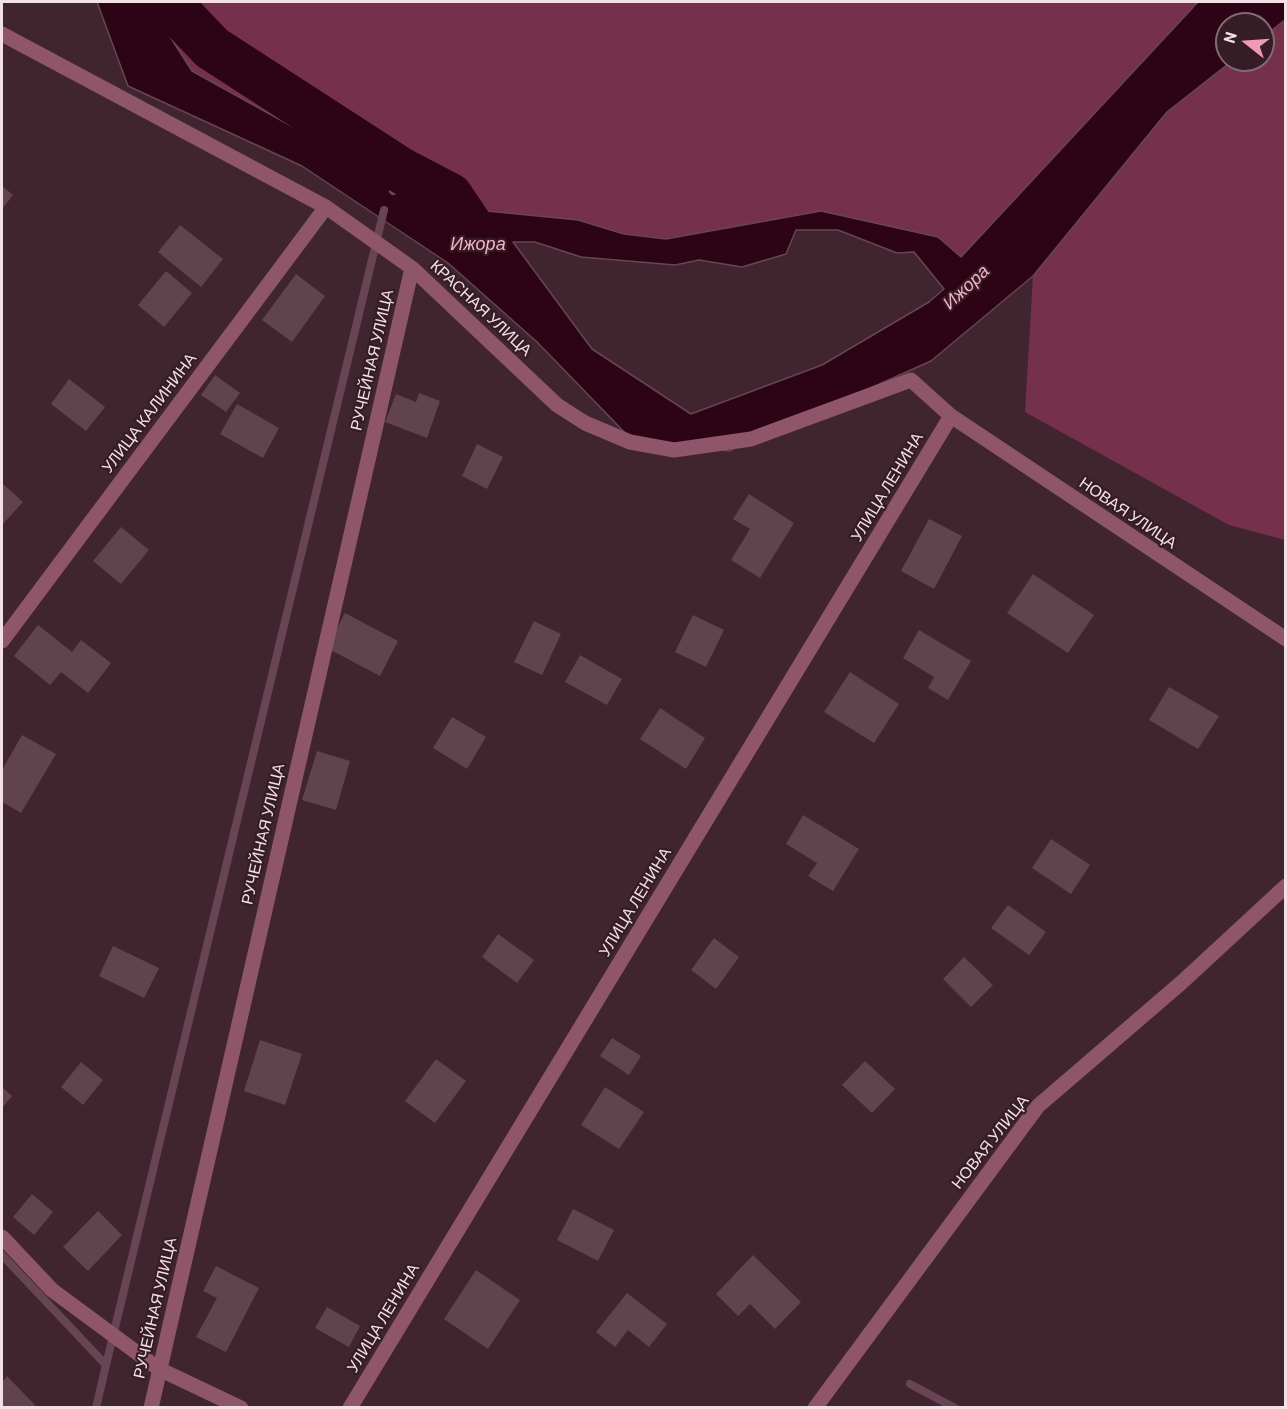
<!DOCTYPE html>
<meta charset="utf-8">
<style>
body{margin:0}
#map{position:relative;width:1287px;height:1409px;overflow:hidden;background:#40252e;font-family:Barlow,sans-serif}
canvas{display:block}
.frame{position:absolute;inset:0;border:3px solid #f2e0e5;pointer-events:none}
.north{position:absolute;left:1215px;top:12px;width:60px;height:60px;box-sizing:border-box;background:#351c25;border:2px solid #816a72;border-radius:50%;rotate:287deg;font-size:16px;font-weight:700;line-height:24px;text-align:center;color:#f2e0e5}
.north::after{content:'';display:block;margin:auto;width:21px;height:27px;background:#f09ab7;clip-path:polygon(50% 0,100% 100%,50% 72%,0 100%)}
</style>
<div id="map">
<canvas width="1287" height="1409"></canvas>
<div class="frame"></div>
<div class="north">N</div>
</div>
<script>
const ctx = document.querySelector('canvas').getContext('2d');
ctx.lineJoin = 'round';
function fillPath(path, color) {
  ctx.fillStyle = color;
  ctx.fill(path, 'evenodd');
}
function poly(rows) {
  const path = new Path2D();
  for (const r of rows) {
    path.moveTo(r[0], r[1]);
    for (let i = 2; i < r.length; i += 2) path.lineTo(r[i], r[i + 1]);
  }
  return path;
}
function trace(path, color, width, dash) {
  ctx.strokeStyle = color;
  ctx.lineWidth = width;
  ctx.lineCap = dash ? 'butt' : 'round';
  ctx.setLineDash(dash || []);
  ctx.stroke(path);
}
function label(font, color, halo, rows, align = 'center') {
  ctx.font = font + ' Barlow,sans-serif';
  ctx.lineWidth = 4.5;
  ctx.setLineDash([]);
  ctx.textBaseline = 'middle';
  ctx.strokeStyle = halo;
  ctx.fillStyle = color;
  for (const [text, x, y, turn = 0] of rows) {
    ctx.save();
    ctx.translate(x, y);
    ctx.rotate((+turn || 0) * Math.PI / 180);
    ctx.textAlign = isNaN(turn) ? turn : align;
    if (halo) ctx.strokeText(text, 0, 0);
    ctx.fillText(text, 0, 0);
    ctx.restore();
  }
}
const green = poly([
 [148,2,1198,2,961,257,938,237,821,211,667,239,624,234,578,220,436,206,192,71],
 [1285,19,1285,540,1229,525,1025,412,1033,276,1167,112,1233,60,1263,60,1263,37]
]);
const water = poly([
 [97,2,148,2,192,71,436,206,578,220,624,234,666,239,821,211,938,237,961,257,1198,2,1285,2,1286,19,1263,37,1263,24,1227,24,1227,60,1233,60,1167,112,1033,276,931,361,729,451,632,440,537,342,448,263,302,166,128,86,97,2],
 [796,230,838,230,897,253,914,252,944,289,929,302,822,365,691,414,592,349,513,242,535,242,581,257,675,265,699,260,742,267,786,254,796,230]
]);
const stream = poly([
 [393,191,402,171],
 [2,1255,106,1365,384,210],
 [910,1384,955,1408],
 [96,1408,106,1365]
]);
const river = poly([
 [168,2,212,48,402,171,450,196,493,260]
]);
const building = poly([
 [2,186,13,195,2,209],
 [180,225,223,259,201,287,158,252],
 [166,271,192,293,164,327,138,305],
 [296,274,325,296,292,342,262,320],
 [215,375,240,393,226,412,201,395],
 [69,379,105,407,86,431,51,404],
 [419,393,440,401,427,438,385,422,396,394,416,402],
 [237,404,279,428,263,458,220,434],
 [477,444,503,457,487,489,462,476],
 [2,483,23,502,2,525],
 [749,494,794,523,760,578,731,560,750,529,733,519],
 [929,519,962,536,934,589,901,571],
 [121,527,149,550,121,584,93,561],
 [1033,574,1094,615,1068,653,1007,613],
 [345,613,398,641,380,676,327,648],
 [693,615,724,630,706,667,675,652],
 [534,621,561,634,542,675,514,662],
 [38,625,72,652,81,640,111,663,88,693,61,672,50,685,14,656],
 [919,630,971,661,948,700,928,688,934,677,903,658],
 [580,655,622,679,607,705,565,682],
 [850,672,899,704,874,743,824,712],
 [1169,687,1219,716,1198,749,1149,720],
 [660,708,705,738,686,769,640,739],
 [452,717,486,737,467,769,433,748],
 [22,735,56,754,21,813,2,802,2,770],
 [317,751,350,761,336,810,302,800],
 [803,815,859,849,833,891,808,876,817,863,786,844],
 [1051,839,1090,865,1071,894,1032,868],
 [1008,905,1046,932,1029,955,991,928],
 [498,934,534,960,517,983,482,957],
 [714,938,739,957,716,989,691,970],
 [113,946,159,968,144,998,99,976],
 [964,957,993,985,971,1007,943,979],
 [612,1038,641,1056,629,1075,600,1056],
 [260,1040,302,1054,285,1105,244,1091],
 [436,1059,466,1081,435,1123,405,1101],
 [865,1061,895,1089,872,1113,842,1085],
 [81,1062,103,1080,83,1105,61,1087],
 [2,1087,12,1096,2,1108],
 [605,1087,644,1112,619,1149,581,1125],
 [32,1194,53,1212,34,1235,13,1217],
 [573,1209,614,1230,598,1261,557,1240],
 [98,1211,122,1235,88,1271,63,1247],
 [753,1255,801,1302,775,1329,750,1304,738,1316,716,1294],
 [216,1266,259,1288,226,1352,196,1337,217,1298,203,1291],
 [476,1270,520,1300,488,1349,444,1319],
 [627,1293,667,1324,649,1347,628,1330,615,1347,596,1332],
 [327,1307,360,1326,349,1347,315,1328],
 [7,1376,35,1405,33,1408,2,1408,2,1382]
]);
const minor = poly([
 [2,34,326,207,412,268,557,405,585,423,630,442,674,450,751,439,911,380,951,416,1286,639],
 [2,641,326,207],
 [2,1237,52,1290,159,1369,241,1408],
 [151,1408,412,268],
 [350,1408,951,416],
 [815,1408,1038,1106,1181,983,1286,886]
]);
const streetNames = [
 ["КРАСНАЯ УЛИЦА",481,308,43],
 ["РУЧЕЙНАЯ УЛИЦА",372,360,-77],
 ["УЛИЦА КАЛИНИНА",149,413,-53],
 ["УЛИЦА ЛЕНИНА",887,487,-59],
 ["НОВАЯ УЛИЦА",1128,513,34],
 ["РУЧЕЙНАЯ УЛИЦА",263,834,-77],
 ["УЛИЦА ЛЕНИНА",635,902,-59],
 ["НОВАЯ УЛИЦА",990,1142,-52],
 ["РУЧЕЙНАЯ УЛИЦА",155,1308,-77],
 ["УЛИЦА ЛЕНИНА",383,1318,-59]
];
const waterNames = [
 ["Ижора",478,244],
 ["Ижора",966,287,-43]
];
fillPath(green, '#75314b');
fillPath(water, '#2d0316');
trace(water, '#684554', 1.5);
trace(stream, '#684554', 8);
trace(river, '#2d0316', 46);
fillPath(building, '#60434d');
trace(minor, '#8f5569', 15);
label('16px', '#f2e0e5', '#351c25', streetNames);
label('italic 18px', '#fab1c8', '#351c25', waterNames);
</script>
